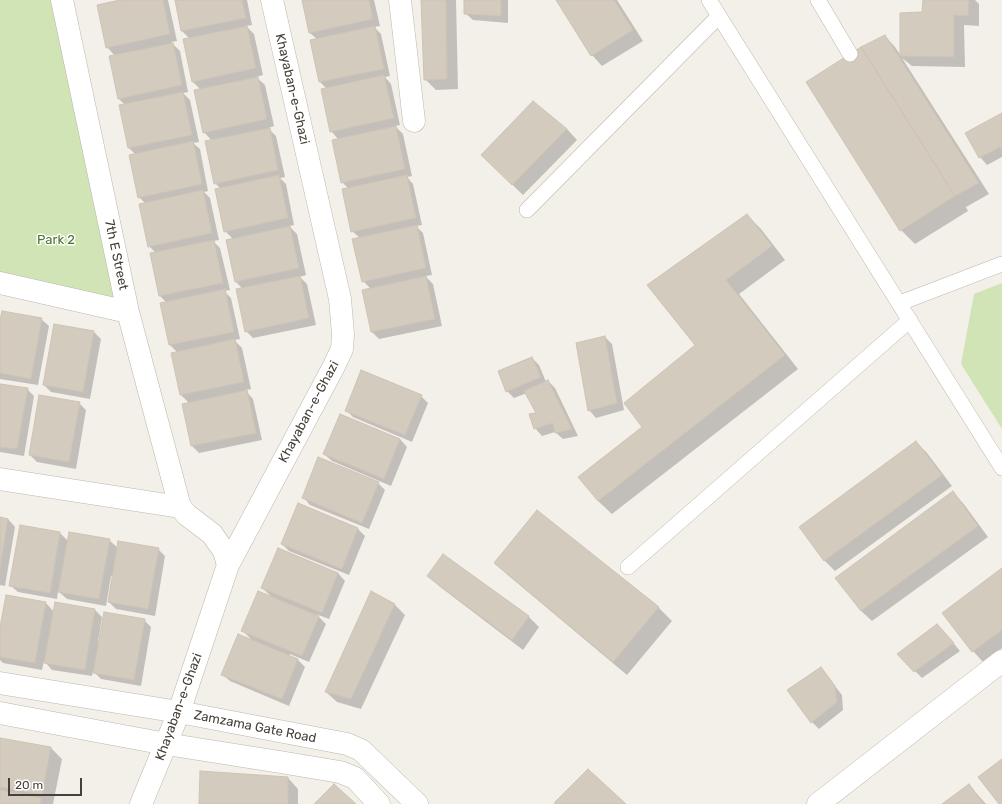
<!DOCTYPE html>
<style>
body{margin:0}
#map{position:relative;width:1002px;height:804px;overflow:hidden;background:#f3efe9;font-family:Rubik,sans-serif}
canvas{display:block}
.scale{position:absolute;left:8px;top:778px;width:74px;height:18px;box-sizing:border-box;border:2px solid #464038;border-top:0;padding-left:5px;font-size:12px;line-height:14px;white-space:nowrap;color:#464038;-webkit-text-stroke:3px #fff;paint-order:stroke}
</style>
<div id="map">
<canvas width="1002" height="804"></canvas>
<div class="scale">20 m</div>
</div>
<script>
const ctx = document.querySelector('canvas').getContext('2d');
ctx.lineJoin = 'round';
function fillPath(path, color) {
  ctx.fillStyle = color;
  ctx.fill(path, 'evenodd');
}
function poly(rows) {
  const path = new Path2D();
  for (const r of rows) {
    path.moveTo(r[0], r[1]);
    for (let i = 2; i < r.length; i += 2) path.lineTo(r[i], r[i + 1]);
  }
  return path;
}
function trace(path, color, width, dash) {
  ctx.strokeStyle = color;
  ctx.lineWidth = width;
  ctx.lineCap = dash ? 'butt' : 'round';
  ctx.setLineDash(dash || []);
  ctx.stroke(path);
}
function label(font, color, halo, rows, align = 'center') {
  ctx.font = font + ' Rubik,sans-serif';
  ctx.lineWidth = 3;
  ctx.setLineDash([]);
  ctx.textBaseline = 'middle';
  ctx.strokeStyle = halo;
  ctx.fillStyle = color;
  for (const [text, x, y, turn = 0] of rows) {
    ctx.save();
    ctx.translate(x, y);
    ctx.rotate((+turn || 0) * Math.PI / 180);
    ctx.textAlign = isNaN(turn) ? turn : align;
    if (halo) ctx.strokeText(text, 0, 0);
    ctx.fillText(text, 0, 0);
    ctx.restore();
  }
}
const green = poly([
 [0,0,62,0,128,312,0,286],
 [1002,283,1002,429,961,364,974,294]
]);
const shadow = poly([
 [125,0,168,0,177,41,171,42,180,51,188,92,183,93,190,100,199,142,193,143,200,149,208,191,204,192,210,198,219,240,213,241,220,248,230,290,224,291,231,298,240,339,234,340,242,348,251,389,245,390,253,399,262,440,199,453,192,446,184,404,189,403,181,395,172,354,178,353,170,345,162,304,167,303,160,296,156,253,149,246,146,204,139,197,136,155,129,148,125,105,118,98,115,56,107,47],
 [176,0,247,0,252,25,246,26,254,34,263,75,256,77,265,85,274,126,268,128,276,136,285,177,280,178,286,184,294,225,289,226,297,234,306,275,300,277,307,284,316,325,253,338,246,331,243,289,236,282,233,239,225,231,221,189,215,183,212,141,204,132,201,90,193,82,190,39,182,31],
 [303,0,374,0,380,26,374,27,381,34,390,76,385,77,391,84,400,125,395,126,403,134,412,176,407,177,413,184,422,225,416,226,423,233,432,275,425,276,433,284,442,326,379,339,372,332,371,289,363,281,360,238,352,231,349,189,342,182,339,140,331,131,327,89,320,82,317,39,310,33],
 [422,0,456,0,458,89,436,90,425,79],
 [465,0,508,0,508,23,473,20,465,13],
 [557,0,617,0,643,41,602,66,592,55],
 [924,0,975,0,979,4,979,26,964,25,965,67,912,66,902,58,989,194,966,207,968,211,915,244,901,230,885,36,895,47,901,56,901,14,923,13],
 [1002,114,1002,157,987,165,980,157,966,134],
 [567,129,577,140,523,195,493,166],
 [747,215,761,229,785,260,739,294,798,369,612,514,598,501,579,477,644,427,697,345],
 [41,319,49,326,38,385,0,379,0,320],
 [94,332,101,339,90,399,51,392,44,385],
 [605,337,612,344,624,410,596,418,589,410],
 [532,358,539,365,546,382,548,381,555,388,578,436,563,439,555,432,542,436,535,428,538,414,527,393,514,398,507,391],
 [0,385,27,389,34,396,24,456,0,452],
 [421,396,428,403,412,442,353,417,346,410],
 [79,403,86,410,76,469,37,462,30,455],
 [341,415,400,439,407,447,391,486,332,461,324,454],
 [916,442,927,453,952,486,835,571,825,561,800,527],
 [378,483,385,490,369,529,310,505,303,497],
 [953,493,963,503,988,537,872,621,861,611,837,578],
 [298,505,358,529,365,536,349,575,289,551,282,544],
 [0,518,8,519,15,527,5,586,0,585],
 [60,533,69,542,109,540,118,548,158,549,165,556,155,616,116,609,109,602,113,576,111,576,106,606,67,599,58,591,57,599,18,592,10,585],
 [443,555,529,617,539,627,523,650,439,586,428,576],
 [495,563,658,607,672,621,627,675,509,576],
 [1002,569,1002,648,983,662,973,651],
 [338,573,345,581,329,619,316,614,326,624,309,662,290,654,289,656,298,660,305,667,289,706,230,681,222,674,253,641,243,631,272,597,262,588],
 [46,603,54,612,95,610,102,617,98,642,100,643,144,620,151,627,141,686,101,679,93,671,92,676,52,670,44,661,42,670,3,663,0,660,0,632],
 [394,604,405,615,361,709,337,702,326,692],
 [945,633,960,651,922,678,915,671],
 [821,669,842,695,843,710,819,729,812,722],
 [0,739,51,748,62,759,53,804,0,804],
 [288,778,298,789,298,804,200,804],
 [969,785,986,804,943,804]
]);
const building = poly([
 [120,0,163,0,170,34,106,48,97,5,120,0],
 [175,0,242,0,246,18,181,31,175,0],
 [302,0,369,0,373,19,309,33,302,0],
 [421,0,446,0,447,79,424,80,421,0],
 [464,0,501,0,501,16,464,14,464,0],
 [556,0,614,0,633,30,591,56,556,0],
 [923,0,969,0,968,16,954,15,954,57,900,56,900,13,922,12,923,0],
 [247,26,256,68,192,82,183,39,247,26],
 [375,26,384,69,319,82,310,40,375,26],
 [885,35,979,183,955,196,861,47,885,35],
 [173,43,182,85,118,99,109,56,173,43],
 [861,47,955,196,900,231,806,82,861,47],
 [384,75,394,118,330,132,321,89,384,75],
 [258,77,267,119,203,133,194,90,258,77],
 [183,92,192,135,128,148,119,105,183,92],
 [533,101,567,129,512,185,481,155,533,101],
 [1002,113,1002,151,1000,147,979,158,965,133,1002,113],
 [396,126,405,169,341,183,332,140,396,126],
 [270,128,278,170,214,184,205,141,270,128],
 [193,141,202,184,138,198,129,155,193,141],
 [279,175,288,218,224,232,215,189,279,175],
 [407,175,416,218,351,232,342,189,407,175],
 [203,190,212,233,148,247,139,204,203,190],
 [747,214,772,246,726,280,785,355,598,501,578,477,642,427,624,403,695,345,647,285,747,214],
 [417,225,426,268,362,282,352,239,417,225],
 [290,226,299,268,235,282,226,240,290,226],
 [214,240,223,283,159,296,150,253,214,240],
 [300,276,309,318,245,332,236,289,300,276],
 [426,276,435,319,371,332,362,290,426,276],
 [225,289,234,332,169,345,160,303,225,289],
 [2,311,42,318,31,379,0,373,0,320,2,311],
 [54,324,94,331,83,392,43,385,54,324],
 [605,336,617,403,588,411,576,343,605,336],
 [235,339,244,382,180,395,171,353,235,339],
 [532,357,541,377,506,392,498,371,532,357],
 [361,370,422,395,405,435,345,411,361,370],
 [548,380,572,429,555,433,553,423,534,429,529,414,536,413,524,391,548,380],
 [0,384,28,388,17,449,0,447,0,384],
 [247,390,256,433,191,446,182,404,247,390],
 [39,395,80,402,69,462,29,455,39,395],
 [340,414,400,439,384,479,323,454,340,414],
 [916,441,942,475,824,561,799,527,916,441],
 [318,457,379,482,362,523,302,498,318,457],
 [953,491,978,526,861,611,835,578,953,491],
 [298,503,358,528,342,569,281,544,298,503],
 [537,510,659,607,613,662,494,563,537,510],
 [0,517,8,519,0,568,0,517],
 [20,525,60,532,50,593,9,586,20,525],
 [69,532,110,539,99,599,58,592,69,532],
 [118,541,159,548,148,609,108,602,118,541],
 [278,548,338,573,322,613,261,588,278,548],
 [443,554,529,616,512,640,427,576,443,554],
 [1002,568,1002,630,972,652,942,613,1002,568],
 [258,591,319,616,302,656,241,631,258,591],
 [371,591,395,604,351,699,325,692,371,591],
 [6,595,46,602,35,663,0,657,0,627,6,595],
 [55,602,95,609,85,670,44,663,55,602],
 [104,612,145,619,134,680,93,673,104,612],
 [937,624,954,643,914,672,897,654,937,624],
 [238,634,298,659,282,699,221,675,238,634],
 [821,667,835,686,837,702,811,723,787,690,821,667],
 [0,738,51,747,42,795,0,787,0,738],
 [1002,759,1002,804,999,804,978,777,1002,759],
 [588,769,626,804,556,804,554,803,588,769],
 [200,771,288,777,288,804,199,804,200,771],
 [334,784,356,804,314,804,334,784],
 [969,784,984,804,942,804,969,784],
 [0,790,41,798,40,804,0,804,0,790]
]);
const lane = poly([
 [709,0,1002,468],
 [818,0,850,54],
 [527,210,719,16],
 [900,303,1002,264],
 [628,567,910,320]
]);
const street = poly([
 [62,0,128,312,180,507],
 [400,0,414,121],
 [0,283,128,312],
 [0,479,180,507,187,515,212,534,224,551,228,565],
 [0,683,179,712,347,744,361,750,417,804],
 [0,713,166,744,280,762,340,772,355,778,379,804],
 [141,804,179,712,228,565,334,366,342,349,343,334,340,299,272,0],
 [818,804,1002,661]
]);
const streetNames = [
 ["Khayaban-e-Ghazi",292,89,77],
 ["7th E Street",116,255,78],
 ["Khayaban-e-Ghazi",309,412,-62],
 ["Khayaban-e-Ghazi",179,707,-70],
 ["Zamzama Gate Road",255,727,11]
];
const parkNames = [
 ["Park 2",56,240]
];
fillPath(green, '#d1e4b5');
fillPath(shadow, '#0003');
fillPath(building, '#d4cbbf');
trace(building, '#cec2b3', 1);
trace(lane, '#beb7ac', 16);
trace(street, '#beb7ac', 23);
trace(lane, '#fff', 15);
trace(street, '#fff', 22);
label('13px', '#464038', '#fff', streetNames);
label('13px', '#4d742f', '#fff', parkNames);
</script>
